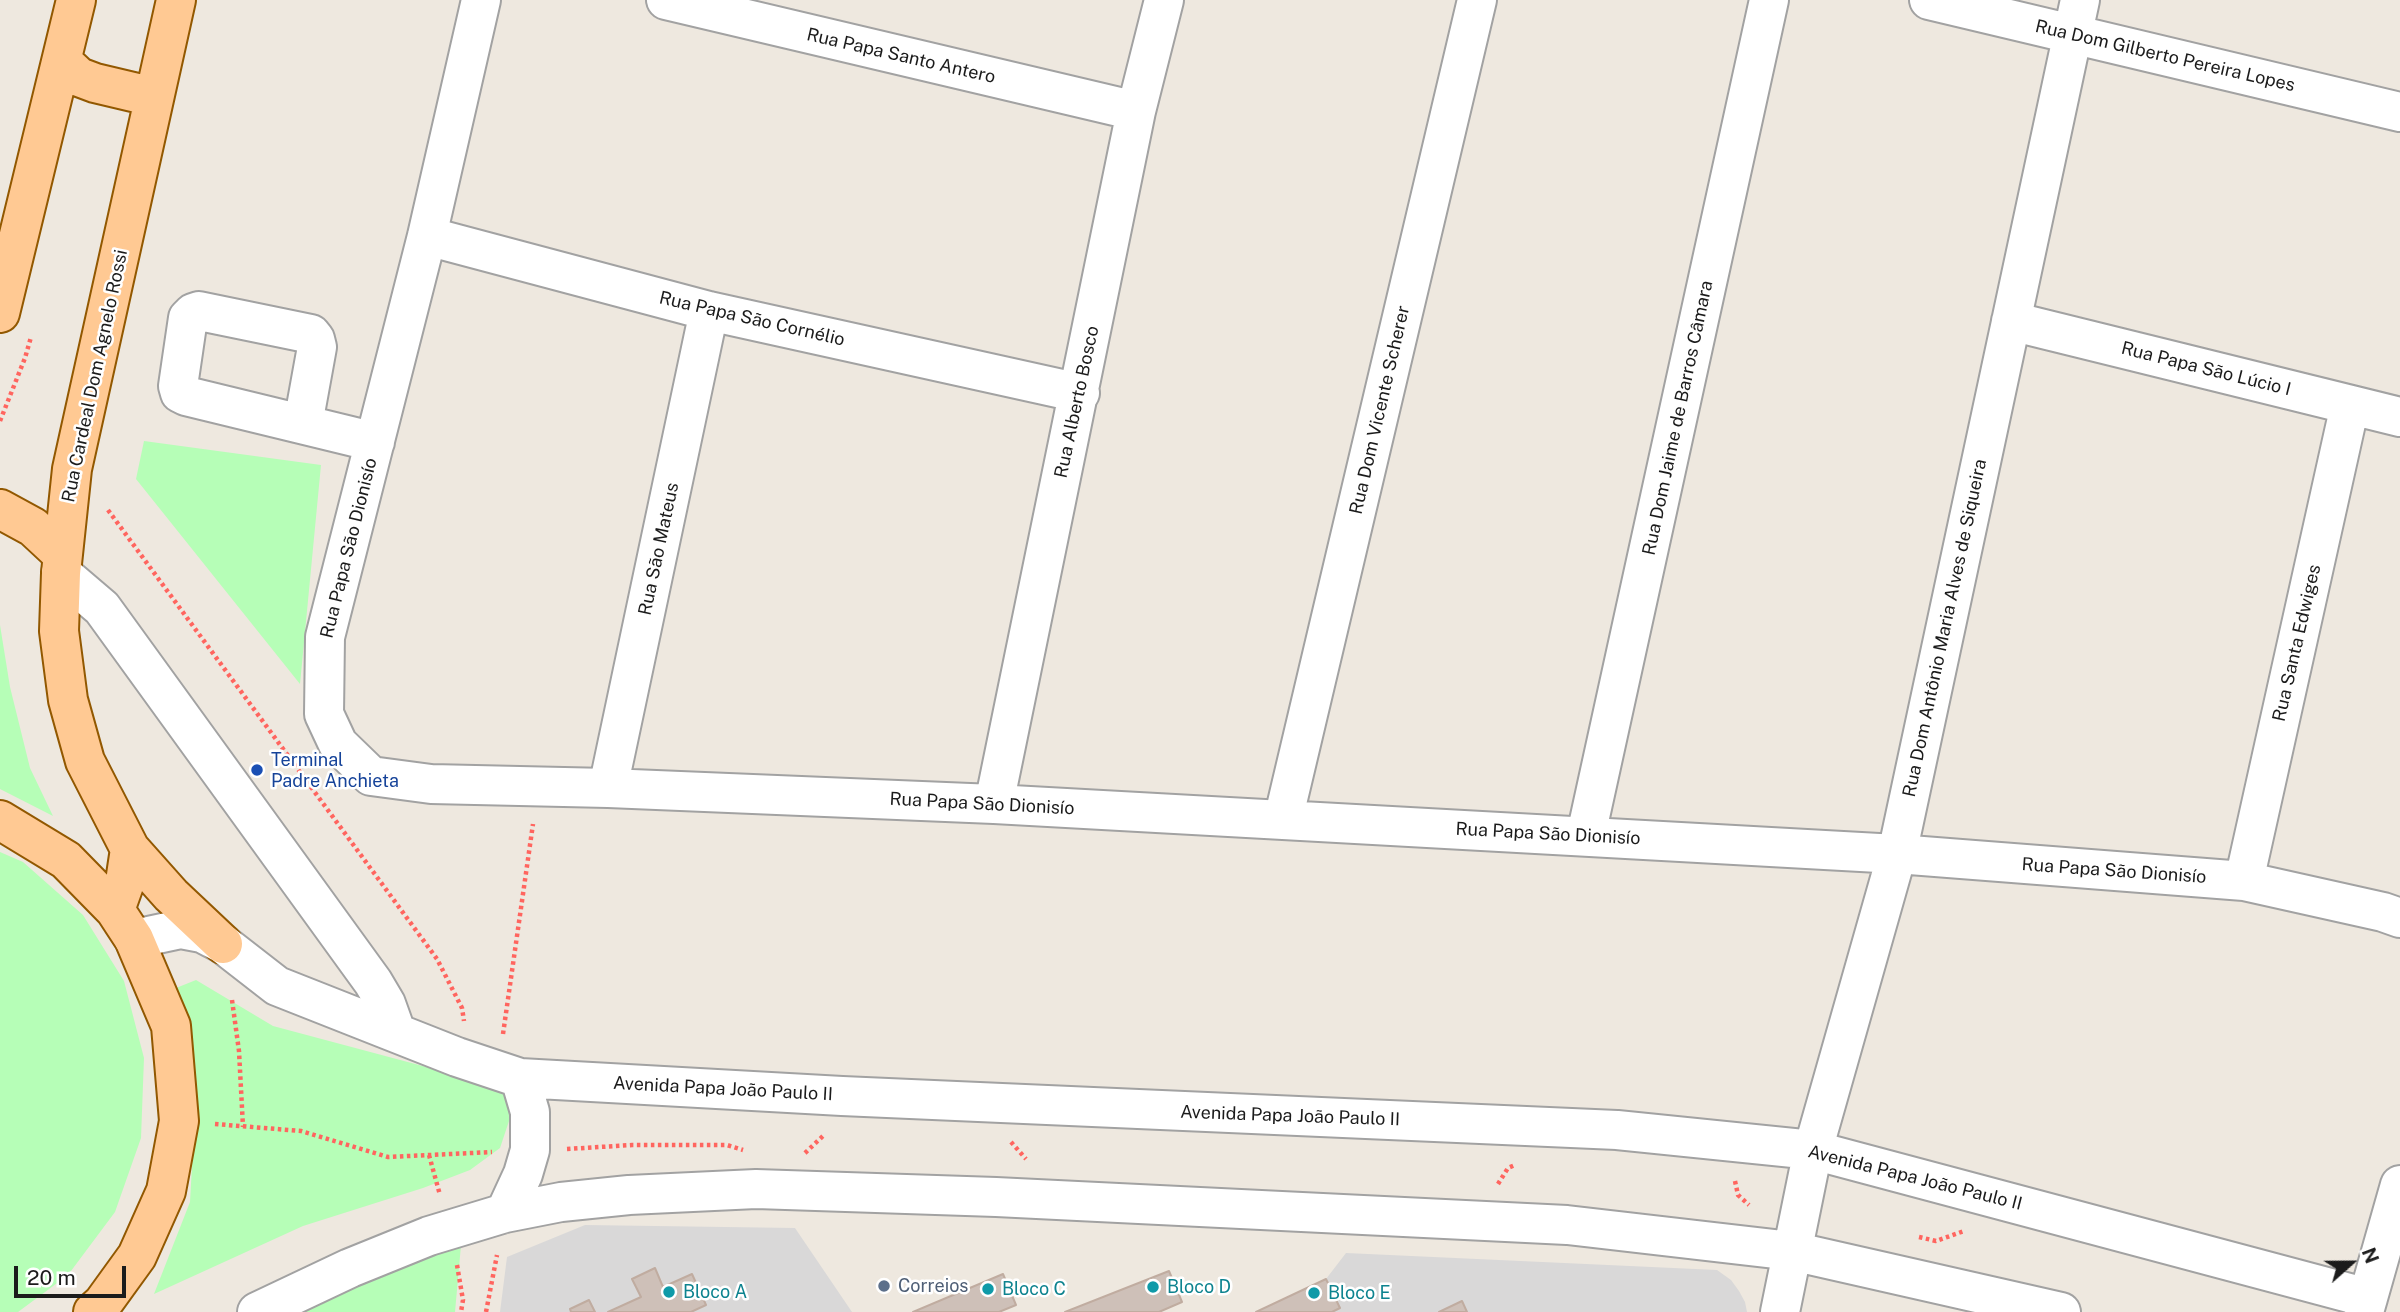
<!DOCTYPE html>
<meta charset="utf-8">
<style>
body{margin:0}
#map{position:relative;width:2400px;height:1312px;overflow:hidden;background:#eee8df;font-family:"Public Sans",sans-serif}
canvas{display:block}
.north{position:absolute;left:2316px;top:1228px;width:70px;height:70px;-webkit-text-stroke:5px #fff;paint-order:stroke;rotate:69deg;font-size:19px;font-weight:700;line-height:28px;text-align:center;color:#1b1b1b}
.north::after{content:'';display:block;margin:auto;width:24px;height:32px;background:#1b1b1b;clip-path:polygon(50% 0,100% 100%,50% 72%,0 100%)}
.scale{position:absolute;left:14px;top:1266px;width:112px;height:32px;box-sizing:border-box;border:4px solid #1b1b1b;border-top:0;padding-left:9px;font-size:21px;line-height:24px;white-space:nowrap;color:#1b1b1b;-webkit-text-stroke:5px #fff;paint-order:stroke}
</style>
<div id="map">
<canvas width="2400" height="1312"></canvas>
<div class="north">N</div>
<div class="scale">20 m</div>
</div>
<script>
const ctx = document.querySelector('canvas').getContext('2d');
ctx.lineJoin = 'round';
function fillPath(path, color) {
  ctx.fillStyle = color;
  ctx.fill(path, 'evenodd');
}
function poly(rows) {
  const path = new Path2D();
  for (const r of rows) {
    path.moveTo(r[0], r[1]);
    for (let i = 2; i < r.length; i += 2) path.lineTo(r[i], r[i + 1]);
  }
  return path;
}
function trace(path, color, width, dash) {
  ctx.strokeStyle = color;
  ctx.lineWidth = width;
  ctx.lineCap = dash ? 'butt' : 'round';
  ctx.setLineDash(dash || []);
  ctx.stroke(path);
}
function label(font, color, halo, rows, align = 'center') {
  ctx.font = font + ' "Public Sans",sans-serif';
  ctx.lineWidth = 5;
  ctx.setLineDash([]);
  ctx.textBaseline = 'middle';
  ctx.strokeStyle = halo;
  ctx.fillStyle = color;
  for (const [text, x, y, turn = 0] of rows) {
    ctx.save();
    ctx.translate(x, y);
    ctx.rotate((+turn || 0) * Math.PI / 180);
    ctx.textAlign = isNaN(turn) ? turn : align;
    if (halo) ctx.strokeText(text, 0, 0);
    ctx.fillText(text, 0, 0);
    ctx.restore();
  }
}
const residential = poly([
 [585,1225,795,1228,852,1312,500,1312,507,1257],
 [1346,1253,1717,1270,1731,1280,1739,1291,1745,1302,1747,1312,1256,1312,1326,1279]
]);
const park = poly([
 [144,441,321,465,300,684,136,479],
 [0,625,10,687,30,768,53,816,0,789],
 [0,852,23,862,83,915,124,981,144,1058,141,1138,115,1212,68,1275,18,1312,0,1312],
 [196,980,273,1026,505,1088,511,1115,500,1148,470,1170,423,1188,303,1226,154,1294,190,1202,196,1093,171,990],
 [462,1234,455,1312,275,1312]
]);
const building = poly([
 [655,1268,663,1287,692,1274,706,1305,691,1312,608,1312,641,1297,632,1279,655,1268],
 [1169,1271,1182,1302,1159,1312,1065,1312,1169,1271],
 [1003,1274,1016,1305,999,1312,913,1312,1003,1274],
 [1326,1279,1340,1308,1332,1312,1256,1312,1326,1279],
 [589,1300,595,1312,571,1312,570,1309,589,1300],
 [1462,1301,1467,1312,1439,1312,1462,1301]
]);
const path = poly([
 [0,421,25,358,31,337],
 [108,510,437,959,462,1008,464,1021],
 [232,1000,239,1051,243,1127],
 [503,1034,533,824],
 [215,1124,301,1131,388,1157,492,1152],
 [1011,1142,1026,1159],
 [567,1149,632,1145,727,1145,743,1150],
 [805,1153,824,1135],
 [429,1155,440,1195],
 [1735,1181,1738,1195,1749,1205],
 [1498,1184,1508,1168,1515,1165],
 [1919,1237,1936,1241,1964,1231],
 [457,1265,463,1300,461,1312],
 [486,1312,497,1255]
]);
const minor = poly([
 [481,0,427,236,325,637,324,714,338,744,371,776,431,784,608,788,994,804,1897,854,2244,881,2383,912,2400,918],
 [666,0,1136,111],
 [1929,0,2400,112],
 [427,236,709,311,1080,393],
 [2011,321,2400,417],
 [303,424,317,347,315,339,311,334,199,311,193,313,188,318,178,386,180,393,186,396,375,442],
 [61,573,102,608,373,982,386,1004,396,1032],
 [608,788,709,311],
 [994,804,1136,111,1164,0],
 [1283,820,1477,0],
 [1586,835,1769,0],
 [2244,881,2350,405],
 [134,939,181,929,202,933,223,944,277,986,457,1057,520,1078,842,1096,1617,1130,1813,1150,2368,1298],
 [505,1213,523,1174,530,1150,530,1112,520,1078],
 [257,1312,350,1268,429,1236,505,1213,561,1202,629,1195,756,1189,996,1197,1567,1225,1792,1251,2061,1312],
 [1780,1312,1813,1150,1897,854,2080,0],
 [2364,1312,2400,1185]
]);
const major = poly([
 [62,61,79,77,95,83,154,97],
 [0,313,76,0],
 [0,509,33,527,62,554],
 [0,820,66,860,115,910,134,939,171,1026,179,1121,166,1191,137,1256,103,1303,93,1312],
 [130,849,171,895,223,944],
 [115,910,125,882,130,849,85,761,68,700,59,631,61,573,72,469,176,0]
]);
const markers = [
 [257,770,7,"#1a4fb4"],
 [884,1286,7,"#5c6f8a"],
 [1153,1287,7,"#0f9aa8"],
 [988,1289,7,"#0f9aa8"],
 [669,1292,7,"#0f9aa8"],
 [1314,1293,7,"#0f9aa8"]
];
const streetNames = [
 ["Rua Papa Santo Antero",901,56,13],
 ["Rua Dom Gilberto Pereira Lopes",2165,56,13],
 ["Rua Papa São Cornélio",752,319,13],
 ["Rua Papa São Lúcio I",2206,369,14],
 ["Rua Cardeal Dom Agnelo Rossi",95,376,-78],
 ["Rua Alberto Bosco",1077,402,-78],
 ["Rua Dom Vicente Scherer",1380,410,-77],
 ["Rua Dom Jaime de Barros Câmara",1678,418,-78],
 ["Rua Papa São Dionisío",349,548,-76],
 ["Rua São Mateus",659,549,-78],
 ["Rua Dom Antônio Maria Alves de Siqueira",1945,628,-78],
 ["Rua Santa Edwiges",2297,643,-77],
 ["Rua Papa São Dionisío",982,804,3],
 ["Rua Papa São Dionisío",1548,834,3],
 ["Rua Papa São Dionisío",2114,871,4],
 ["Avenida Papa João Paulo II",723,1089,3],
 ["Avenida Papa João Paulo II",1290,1116,2],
 ["Avenida Papa João Paulo II",1915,1178,14]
];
const transitNames = [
 ["Terminal",271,760],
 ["Padre Anchieta",271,781]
];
const serviceNames = [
 ["Correios",898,1286]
];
const cultureNames = [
 ["Bloco D",1167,1287],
 ["Bloco C",1002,1289],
 ["Bloco A",683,1292],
 ["Bloco E",1328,1293]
];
fillPath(residential, '#d9d8d8');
fillPath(park, '#b6feb7');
fillPath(building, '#cec0b8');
trace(building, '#c0aca0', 2);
trace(minor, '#a2a2a2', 42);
trace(major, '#925800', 42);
trace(path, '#ff655f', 4.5, [3.5, 3.5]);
trace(minor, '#fff', 38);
trace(major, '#ffc993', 38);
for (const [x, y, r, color] of markers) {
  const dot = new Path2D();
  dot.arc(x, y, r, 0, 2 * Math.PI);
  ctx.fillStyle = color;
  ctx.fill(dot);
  trace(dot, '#fff', 2.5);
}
label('18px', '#1b1b1b', '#fff', streetNames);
label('18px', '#164399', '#fff', transitNames, 'left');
label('18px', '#4e5e75', '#fff', serviceNames, 'left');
label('18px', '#0d838f', '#fff', cultureNames, 'left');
</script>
